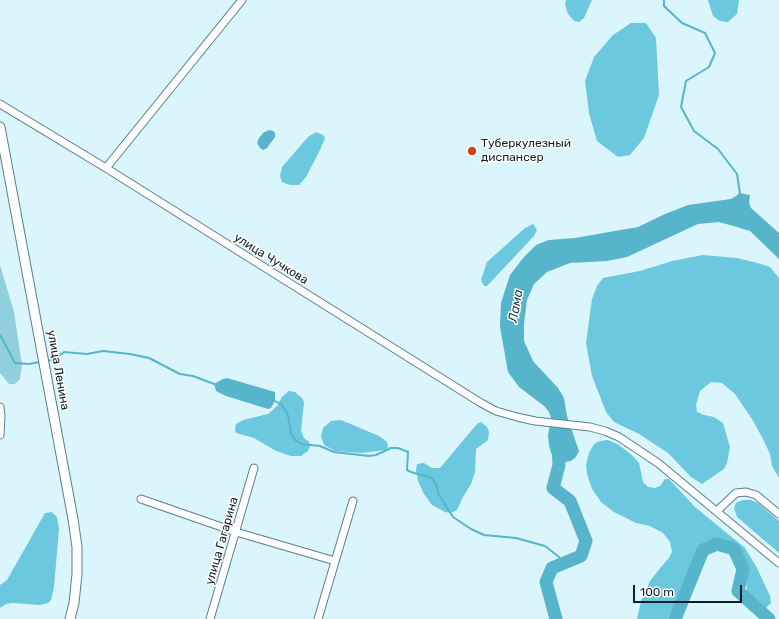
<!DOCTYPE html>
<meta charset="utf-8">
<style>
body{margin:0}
#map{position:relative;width:779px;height:619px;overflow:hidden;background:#dbf5fc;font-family:Rubik,sans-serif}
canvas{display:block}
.scale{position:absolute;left:633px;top:585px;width:109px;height:18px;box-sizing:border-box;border:2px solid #0e1f23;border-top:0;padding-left:5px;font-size:12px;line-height:14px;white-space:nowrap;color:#0e1f23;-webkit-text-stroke:3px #fff;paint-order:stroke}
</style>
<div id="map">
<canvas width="779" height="619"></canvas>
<div class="scale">100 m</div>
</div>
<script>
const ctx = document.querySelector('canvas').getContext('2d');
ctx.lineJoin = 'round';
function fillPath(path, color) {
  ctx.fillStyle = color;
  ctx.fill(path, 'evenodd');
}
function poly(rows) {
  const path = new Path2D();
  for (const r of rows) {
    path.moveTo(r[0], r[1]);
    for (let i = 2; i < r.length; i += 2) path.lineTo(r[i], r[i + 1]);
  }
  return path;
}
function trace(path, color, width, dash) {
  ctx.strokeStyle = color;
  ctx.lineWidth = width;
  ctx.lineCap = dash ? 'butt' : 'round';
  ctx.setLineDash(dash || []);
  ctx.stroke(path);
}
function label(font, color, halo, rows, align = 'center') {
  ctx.font = font + ' Rubik,sans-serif';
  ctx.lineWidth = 3;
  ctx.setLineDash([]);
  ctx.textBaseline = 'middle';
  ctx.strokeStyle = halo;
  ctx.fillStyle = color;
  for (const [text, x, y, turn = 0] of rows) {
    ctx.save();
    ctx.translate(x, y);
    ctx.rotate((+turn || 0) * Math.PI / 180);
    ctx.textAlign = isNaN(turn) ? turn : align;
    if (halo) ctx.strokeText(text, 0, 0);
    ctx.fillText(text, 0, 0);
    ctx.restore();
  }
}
const green = poly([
 [0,265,14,312,22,365,20,379,15,384,9,384,0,373]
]);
const forest = poly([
 [566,0,592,0,584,18,579,22,574,21,568,14,565,5],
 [708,0,739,0,737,14,728,22,720,21,713,16],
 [631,23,646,23,656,38,659,95,644,138,630,155,618,157,597,141,589,113,585,81,594,57,613,35],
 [316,132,323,135,325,138,320,150,306,177,299,185,290,185,282,182,280,176,282,167,308,137],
 [533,224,537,230,534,236,487,286,484,286,481,280,487,262,525,228],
 [703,255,737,258,761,264,770,267,779,278,779,478,772,466,770,454,763,439,752,419,735,394,722,383,711,382,700,391,696,405,697,412,704,415,714,417,723,423,730,447,727,463,724,469,702,484,691,477,668,453,639,434,614,422,606,412,592,376,586,343,592,299,597,286,603,278,640,271,672,261],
 [289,391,295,392,302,398,304,402,301,431,304,438,309,442,310,446,308,451,301,456,291,456,276,451,254,438,236,433,235,430,236,424,243,420,268,414,277,406,282,397],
 [341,420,379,436,387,442,388,447,386,450,361,453,335,451,324,445,321,436,323,428,331,421],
 [481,422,487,427,489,432,488,440,476,449,475,472,471,484,463,497,457,510,451,513,445,512,432,505,424,494,418,481,416,470,417,464,424,463,432,468,440,468,477,424],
 [608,440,619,445,634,457,639,463,643,482,648,487,655,488,660,486,665,479,669,479,695,507,745,548,757,568,770,596,771,603,766,608,761,607,751,598,747,590,744,561,734,547,728,543,710,542,702,546,697,555,668,619,637,619,641,601,650,581,661,567,669,558,672,552,670,542,663,533,650,526,636,523,614,512,601,502,592,489,587,474,586,465,589,453,594,444,600,441],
 [743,500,751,500,758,503,779,521,779,553,737,517,734,508,736,503],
 [52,512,57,517,59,529,54,587,51,600,48,603,40,605,13,603,6,604,0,608,0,585,7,580,45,513]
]);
const water = poly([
 [269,130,273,131,275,133,275,137,267,148,263,150,260,148,257,143,259,138,263,133],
 [739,193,750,195,749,202,751,208,779,233,779,259,750,231,737,227,719,222,698,224,627,257,607,261,570,263,547,272,534,284,527,300,524,324,524,341,533,361,558,388,564,398,567,416,579,451,576,457,571,461,565,462,559,460,551,453,549,445,548,436,551,418,549,412,544,406,519,387,508,372,500,327,501,303,510,275,523,258,536,245,549,240,575,238,638,227,665,214,688,205,731,199,736,196],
 [227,378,275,392,275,401,271,408,268,409,226,396,216,391,214,384,223,379]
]);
const stream = poly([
 [664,0,664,6,682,23,705,33,715,53,709,67,686,81,681,107,694,131,718,149,737,174,740,194],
 [0,335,15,363,29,364,40,362],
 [47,361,55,359,64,352,87,354,103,351,130,354,149,358,180,374,193,376,214,384],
 [275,401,282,405,288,415,291,433,295,440,301,444,320,446,334,452,369,456,376,455,391,448,398,448,408,452,407,470,411,472,432,478,436,485,439,495,453,517,471,529,484,535,516,538,545,546,559,557,563,563]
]);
const river = poly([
 [556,619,546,582,552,568,581,556,586,541,570,501,553,488,559,465,558,443],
 [675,619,703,550,717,544,734,549,743,569,738,591,769,619]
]);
const minor = poly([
 [0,104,106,168,481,403,496,411,517,417,535,421,590,427,605,431,619,437,658,463,779,563],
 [106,168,242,0],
 [0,407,1,416,0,435],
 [141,499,236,532,335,561],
 [717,511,736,493,746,492,756,495,779,514],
 [210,619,254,468],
 [318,619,353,501]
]);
const major = poly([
 [0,127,73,519,77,547,77,574,74,603,70,619]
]);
const markers = [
 [472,151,5,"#ce4421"]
];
const poiNames = [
 ["Туберкулезный",481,144],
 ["диспансер",481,158]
];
const streetNames = [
 ["улица Чучкова",271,259,32],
 ["улица Ленина",58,370,80],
 ["улица Гагарина",222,541,-74]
];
const waterNames = [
 ["Лама",516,306,-80]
];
fillPath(green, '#91cfdf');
fillPath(forest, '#6bc8de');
fillPath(water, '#57b5cb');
trace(stream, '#57b5cb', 2);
trace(river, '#57b5cb', 13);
trace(minor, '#57808a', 9);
trace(major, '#57808a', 11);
trace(minor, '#fff', 7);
trace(major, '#fff', 9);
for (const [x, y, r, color] of markers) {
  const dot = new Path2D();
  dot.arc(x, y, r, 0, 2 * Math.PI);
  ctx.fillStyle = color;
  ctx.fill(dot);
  trace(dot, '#fff', 1.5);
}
label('12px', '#0e1f23', '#fff', poiNames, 'left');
label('12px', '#0e1f23', '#fff', streetNames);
label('italic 13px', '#1c4650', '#fff', waterNames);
</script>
